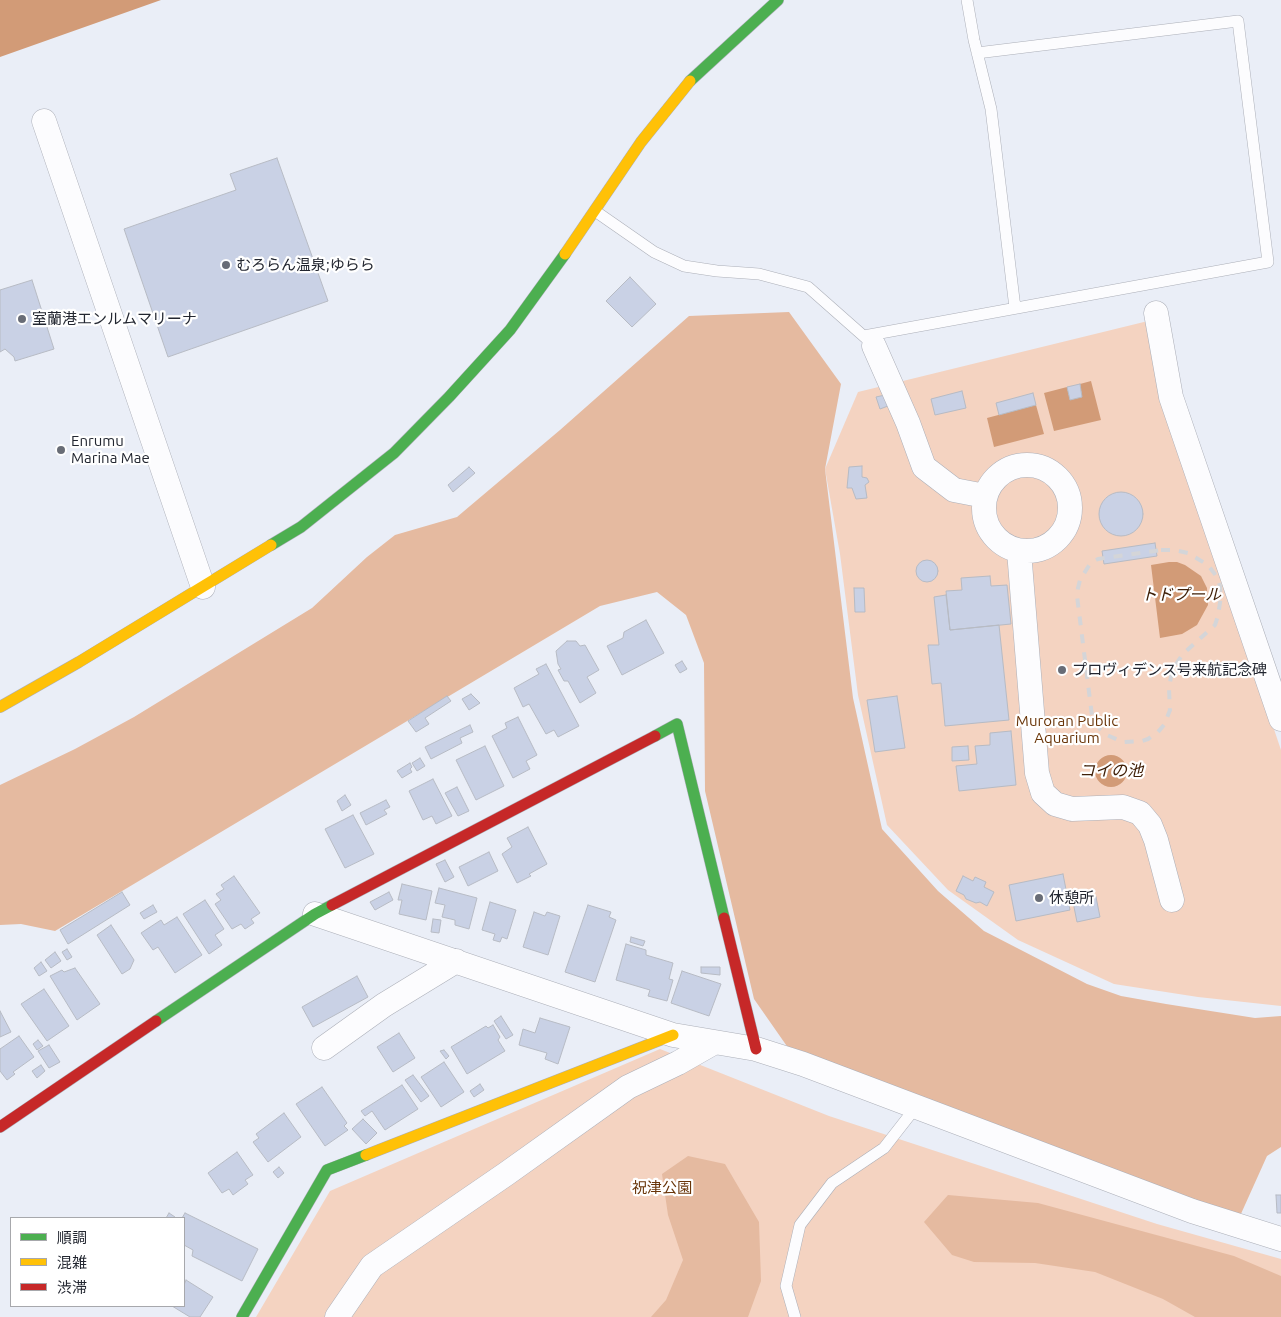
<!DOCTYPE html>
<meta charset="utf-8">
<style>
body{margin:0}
#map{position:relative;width:1281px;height:1317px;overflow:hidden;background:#eaeef7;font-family:Ubuntu,"Noto Sans JP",sans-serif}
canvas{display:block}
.legend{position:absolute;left:10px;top:1217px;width:175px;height:90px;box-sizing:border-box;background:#fff;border:1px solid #a7a8ac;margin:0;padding:6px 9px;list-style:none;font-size:15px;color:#222630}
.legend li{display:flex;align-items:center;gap:10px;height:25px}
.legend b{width:25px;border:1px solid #a7a8ac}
</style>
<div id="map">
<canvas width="1281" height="1317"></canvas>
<ul class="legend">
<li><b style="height:6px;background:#4caf50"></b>順調</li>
<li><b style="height:6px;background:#ffc107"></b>混雑</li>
<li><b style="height:6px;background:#c62828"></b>渋滞</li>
</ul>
</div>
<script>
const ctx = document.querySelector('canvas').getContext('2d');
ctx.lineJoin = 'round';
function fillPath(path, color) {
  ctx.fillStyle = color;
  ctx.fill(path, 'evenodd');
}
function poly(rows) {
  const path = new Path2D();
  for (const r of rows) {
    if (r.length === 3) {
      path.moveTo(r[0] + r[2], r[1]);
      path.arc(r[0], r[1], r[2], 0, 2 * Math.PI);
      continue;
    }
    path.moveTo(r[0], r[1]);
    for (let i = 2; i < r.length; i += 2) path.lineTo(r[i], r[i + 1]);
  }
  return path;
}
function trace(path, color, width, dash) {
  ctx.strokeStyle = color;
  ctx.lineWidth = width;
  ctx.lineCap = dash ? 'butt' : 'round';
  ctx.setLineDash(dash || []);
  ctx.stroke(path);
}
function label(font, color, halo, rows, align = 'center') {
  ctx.font = font + ' Ubuntu,"Noto Sans JP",sans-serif';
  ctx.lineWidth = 4.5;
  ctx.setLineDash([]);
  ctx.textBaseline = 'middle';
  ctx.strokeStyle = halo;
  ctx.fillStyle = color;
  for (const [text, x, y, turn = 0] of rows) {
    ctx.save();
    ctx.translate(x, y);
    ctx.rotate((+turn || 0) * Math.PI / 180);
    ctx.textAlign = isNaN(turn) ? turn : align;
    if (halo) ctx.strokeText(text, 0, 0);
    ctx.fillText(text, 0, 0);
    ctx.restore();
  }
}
const green = poly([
 [1148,321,1162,397,1281,750,1281,1006,1198,997,1114,984,1018,940,948,890,887,825,858,695,840,554,825,469,858,392],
 [660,1049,829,1116,1157,1224,1281,1259,1281,1317,256,1317,330,1191]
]);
const forest = poly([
 [789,312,841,384,825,469,853,698,882,829,938,891,984,931,1087,984,1121,996,1166,1004,1255,1018,1281,1016,1281,1147,1267,1156,1240,1216,1055,1159,791,1052,754,999,705,791,704,663,686,615,657,592,600,606,55,931,21,924,0,925,0,785,75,749,134,717,312,608,367,557,395,535,457,517,560,430,689,316],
 [688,1156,725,1164,759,1222,761,1281,748,1317,651,1317,666,1300,683,1260,668,1215,662,1174],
 [948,1195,1038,1203,1234,1256,1281,1276,1281,1317,1195,1317,1163,1299,1095,1272,1035,1263,974,1262,952,1255,924,1222]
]);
const water = poly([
 [0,0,161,0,0,57],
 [1091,381,1101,420,1054,431,1044,393,1067,387,1070,400,1082,397,1080,384],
 [1036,405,1044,434,994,447,987,418],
 [1169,562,1177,562,1185,565,1201,576,1207,588,1208,605,1197,625,1182,634,1160,638,1151,565],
 [1111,771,16]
]);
const building = poly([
 [277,158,328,301,168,357,124,229,236,190,230,174,277,158],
 [630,277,656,304,632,327,606,301,630,277],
 [32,280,54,349,15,361,14,357,5,349,0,352,0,290,32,280],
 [1080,384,1082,397,1070,400,1067,387,1080,384],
 [962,391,966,408,935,415,931,399,962,391],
 [1033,393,1036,405,999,415,996,403,1033,393],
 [885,395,888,406,880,409,876,397,885,395],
 [862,466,862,477,867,478,869,482,865,485,867,498,856,499,852,488,847,488,849,467,862,466],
 [469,467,475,473,453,492,448,485,469,467],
 [1121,514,22],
 [1155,543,1157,556,1104,564,1102,551,1155,543],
 [927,571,11],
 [990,576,991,586,1007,585,1011,624,950,630,946,591,962,590,961,578,990,576],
 [854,588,864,588,865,612,855,612,854,588],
 [946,595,950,630,999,625,1009,720,945,726,941,683,932,684,928,645,939,645,934,597,946,595],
 [646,620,664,653,622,675,607,646,623,638,624,632,646,620],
 [567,641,576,641,580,646,585,645,599,670,587,677,596,693,580,703,568,681,564,681,558,670,561,669,558,664,556,651,567,641],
 [682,661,687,669,680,673,675,665,682,661],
 [546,664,579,726,558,737,554,730,546,734,529,704,523,707,514,688,539,674,536,669,546,664],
 [471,694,480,703,469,710,462,699,471,694],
 [447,696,451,701,425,718,429,724,416,732,408,721,447,696],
 [897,696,905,748,875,752,867,700,897,696],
 [518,717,537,755,526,761,530,769,513,778,492,736,507,728,505,723,518,717],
 [470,725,473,732,460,738,462,743,431,759,425,747,470,725],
 [1011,731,1016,785,959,791,956,766,977,764,975,746,990,745,990,733,1011,731],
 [485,746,504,786,476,800,456,760,485,746],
 [968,746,969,760,952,761,952,747,968,746],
 [420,758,425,766,417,771,412,763,420,758],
 [410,763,412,767,410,769,412,772,402,778,397,771,410,763],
 [433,779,452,816,436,824,432,816,423,820,409,791,433,779],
 [457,787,469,811,458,816,445,793,457,787],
 [345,795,351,805,342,811,337,801,345,795],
 [386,800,390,807,384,810,387,814,366,825,360,813,386,800],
 [353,815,374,854,345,868,325,829,353,815],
 [528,827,547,864,529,874,531,876,517,883,502,854,512,847,507,838,528,827],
 [489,852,498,871,468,886,459,867,489,852],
 [445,860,454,877,445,882,436,864,445,860],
 [1063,874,1070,910,1016,921,1009,885,1063,874],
 [234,876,260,913,251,919,254,923,245,929,241,924,232,929,215,904,221,900,216,894,224,889,221,885,234,876],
 [963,876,973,881,975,877,986,882,984,887,994,892,987,906,980,902,976,903,966,899,964,895,956,891,963,876],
 [402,884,432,891,426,920,399,914,402,900,398,900,402,884],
 [439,888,477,898,469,929,455,925,455,920,442,917,445,905,435,903,439,888],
 [122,892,130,905,68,944,60,930,122,892],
 [389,892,393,900,375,910,370,902,389,892],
 [1096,897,1100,917,1077,922,1073,902,1096,897],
 [205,900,224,929,215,935,222,945,209,954,183,914,205,900],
 [490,902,516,910,507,939,502,937,500,942,493,940,495,934,482,930,490,902],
 [153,905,157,912,144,919,140,913,153,905],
 [588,905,611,912,609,917,616,920,595,982,565,972,588,905],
 [534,912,545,916,547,912,560,916,548,955,523,947,534,912],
 [177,917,202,955,175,973,158,947,153,950,141,933,161,920,164,925,177,917],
 [433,919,441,920,439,933,431,932,433,919],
 [111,925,134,960,130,969,122,974,97,935,111,925],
 [631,937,645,941,643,946,630,942,631,937],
 [626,944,646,950,646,955,673,963,669,979,673,980,667,1001,648,996,650,990,616,980,626,944],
 [67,949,72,957,67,960,62,952,67,949],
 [55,952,61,961,51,968,45,960,55,952],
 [41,962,47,971,39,976,34,968,41,962],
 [701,967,720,967,720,975,701,973,701,967],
 [75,968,100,1004,77,1020,50,976,62,970,64,972,75,968],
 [682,971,721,984,709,1016,671,1003,682,971],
 [357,976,368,997,313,1027,302,1007,357,976],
 [44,989,69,1026,47,1041,21,1004,44,989],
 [0,1011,11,1032,0,1037,0,1011],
 [501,1016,513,1035,506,1039,494,1021,501,1016],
 [540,1018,570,1027,558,1064,545,1059,547,1053,519,1045,523,1029,535,1033,540,1018],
 [493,1025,500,1037,498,1040,505,1051,467,1074,451,1047,486,1026,488,1028,493,1025],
 [399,1033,415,1058,393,1072,377,1047,399,1033],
 [19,1036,34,1057,13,1072,15,1074,7,1080,0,1071,0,1049,19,1036],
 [38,1040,43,1046,37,1050,33,1044,38,1040],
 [49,1045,60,1062,49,1068,38,1051,49,1045],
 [444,1050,449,1056,446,1059,440,1051,444,1050],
 [444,1062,464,1092,441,1107,421,1077,444,1062],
 [41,1065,45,1071,37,1078,32,1071,41,1065],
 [413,1075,429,1096,421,1102,405,1080,413,1075],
 [480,1084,484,1090,474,1097,470,1091,480,1084],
 [402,1085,418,1109,385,1130,372,1111,365,1116,361,1111,402,1085],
 [322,1087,347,1123,344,1126,348,1130,325,1146,296,1104,322,1087],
 [284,1113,301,1137,268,1162,253,1142,259,1138,256,1134,284,1113],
 [363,1119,377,1133,366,1144,352,1129,363,1119],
 [237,1152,253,1175,245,1180,248,1184,233,1195,229,1189,222,1193,208,1173,237,1152],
 [279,1167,284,1173,278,1178,273,1172,279,1167],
 [1276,1195,1281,1195,1281,1213,1277,1213,1276,1195],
 [169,1213,175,1217,174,1218,166,1218,169,1213],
 [185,1213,258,1249,242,1281,192,1256,193,1250,184,1245,184,1218,182,1218,185,1213],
 [186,1280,213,1297,200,1317,190,1317,172,1306,184,1306,184,1285,186,1280]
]);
const lane = poly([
 [967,0,974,40,991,109,1015,308],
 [595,211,654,252,684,266,717,271,759,274,808,287,868,340],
 [864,336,1268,262,1238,21,977,53],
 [795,1317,786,1286,800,1225,832,1183,884,1148,916,1107]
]);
const street = poly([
 [44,121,203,587],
 [1156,313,1171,397,1281,719],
 [874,346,908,423,924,467,954,490,985,496],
 [1027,508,43],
 [1019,551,1037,773,1043,793,1055,804,1072,809,1123,807,1140,813,1150,825,1156,840,1172,900],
 [315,914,673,1035,756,1049,803,1064,1192,1211,1281,1239],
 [324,1048,384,1005,456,961],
 [337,1317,372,1266,506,1174,628,1087,678,1063,715,1042]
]);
const fast = poly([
 [690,81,778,0],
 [271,545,301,527,394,453,449,397,510,330,565,254],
 [655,736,677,724,724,918],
 [156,1021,315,914,332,905],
 [242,1317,327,1170,366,1155]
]);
const slow = poly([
 [565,254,641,142,690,81],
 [0,707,79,662,271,545],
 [366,1155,673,1035]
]);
const jam = poly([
 [332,905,655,736],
 [724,918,756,1049],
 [0,1127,156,1021]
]);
const rail = poly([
 [1161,550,1174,550,1188,553,1208,565,1217,577,1220,586,1221,596,1218,616,1215,625,1183,654,1172,670,1169,689,1170,710,1164,725,1158,732,1148,739,1142,741,1123,742,1107,735,1100,729,1092,716,1077,596,1078,588,1080,580,1088,567,1092,562,1098,559,1161,550]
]);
const markers = [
 [226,265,5,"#686c76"],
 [22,319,5,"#686c76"],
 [61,450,5,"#686c76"],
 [1062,670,5,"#686c76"],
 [1039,898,5,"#686c76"]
];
const poiNames = [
 ["むろらん温泉;ゆらら",236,265],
 ["室蘭港エンルムマリーナ",32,319],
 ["Enrumu",71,441],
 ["Marina Mae",71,458],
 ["プロヴィデンス号来航記念碑",1072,670],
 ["休憩所",1049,898]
];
const parkNames = [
 ["Muroran Public",1067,721],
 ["Aquarium",1067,738],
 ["祝津公園",662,1188]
];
const waterNames = [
 ["トドプール",1181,595],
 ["コイの池",1111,771]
];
fillPath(green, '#f4d3c1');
fillPath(forest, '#e5baa0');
fillPath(water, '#d29b77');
fillPath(building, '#c9d1e5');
trace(building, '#b7bbc4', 1);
trace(lane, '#acafb8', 12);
trace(street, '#acafb8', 25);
trace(fast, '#acafb8', 12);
trace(slow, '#acafb8', 12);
trace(jam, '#acafb8', 12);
trace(lane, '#fcfcfe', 11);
trace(street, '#fcfcfe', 24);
trace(fast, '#4caf50', 11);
trace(slow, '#ffc107', 11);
trace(jam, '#c62828', 11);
trace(rail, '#d4d5d8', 4, [9, 9]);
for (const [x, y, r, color] of markers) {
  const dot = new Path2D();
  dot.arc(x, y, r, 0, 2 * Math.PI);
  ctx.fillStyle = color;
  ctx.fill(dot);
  trace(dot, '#fff', 2);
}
label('15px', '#222630', '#fff', poiNames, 'left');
label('15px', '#693509', '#fff', parkNames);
label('italic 16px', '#402008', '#fff', waterNames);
</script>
